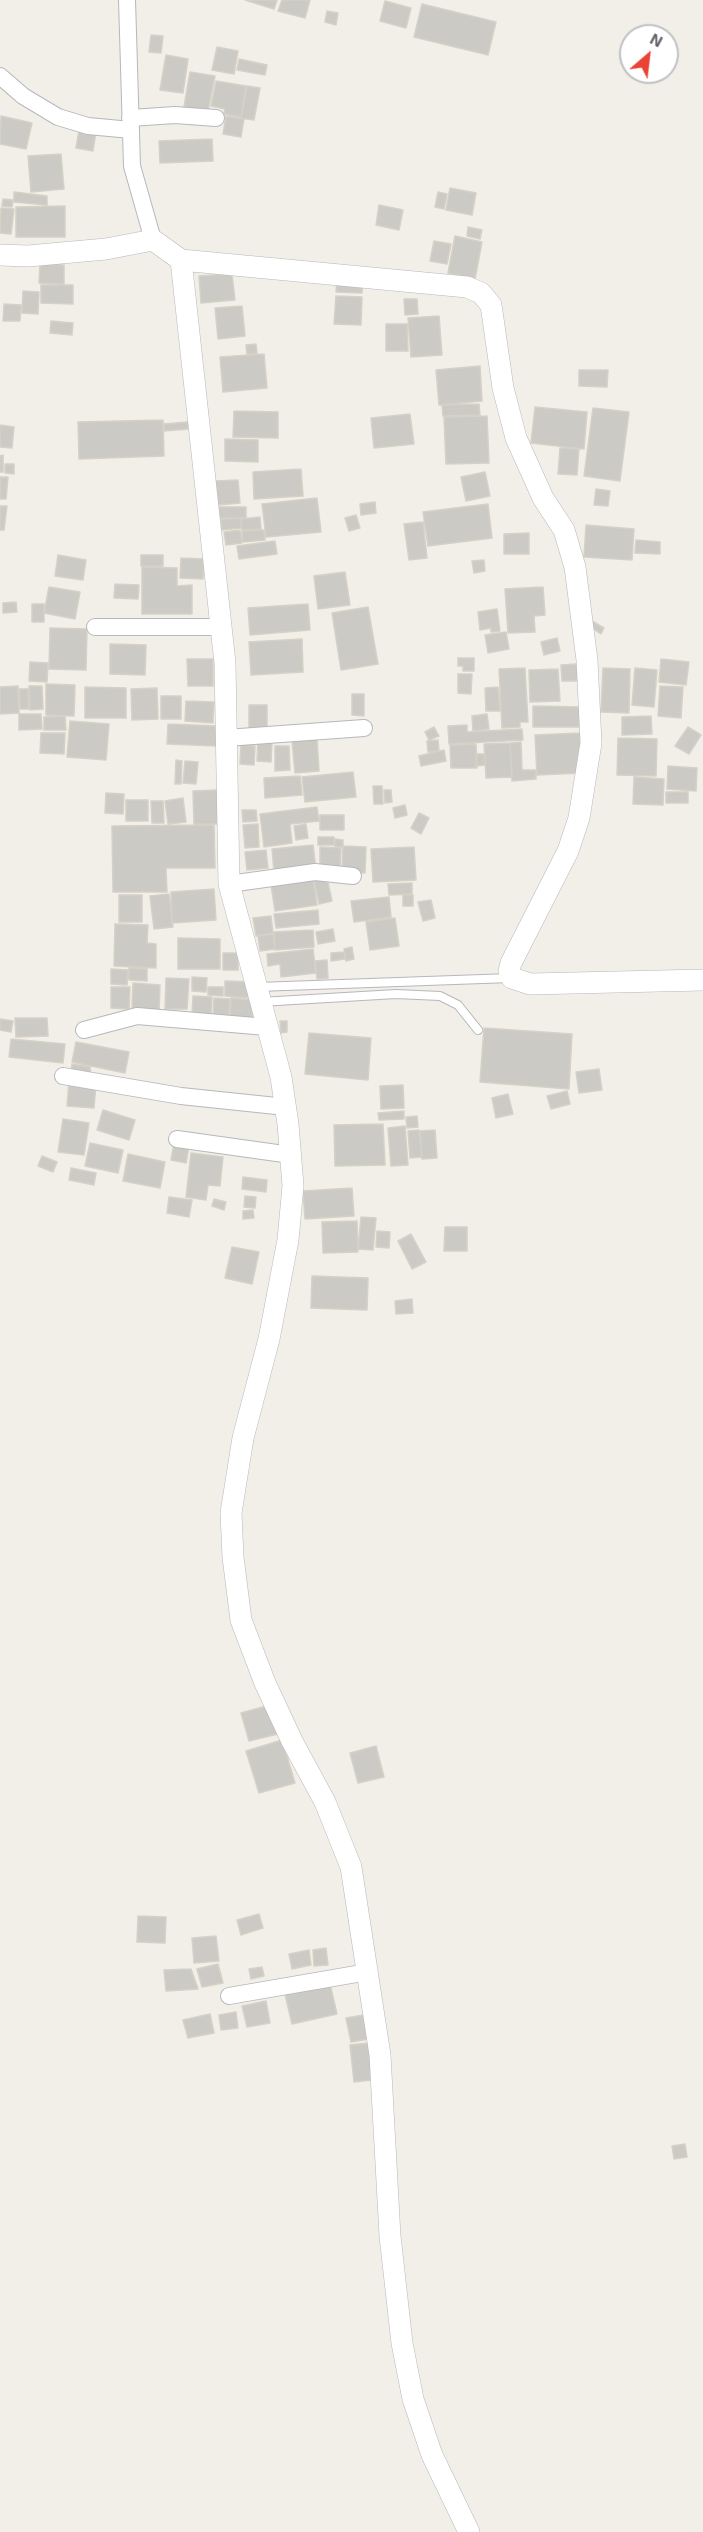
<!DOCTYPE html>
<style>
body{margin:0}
#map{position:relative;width:703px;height:2532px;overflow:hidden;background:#f1efe8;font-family:"Exo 2",sans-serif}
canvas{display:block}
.north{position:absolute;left:619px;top:24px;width:60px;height:60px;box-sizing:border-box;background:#fff;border:2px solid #bfc1c3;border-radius:50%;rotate:28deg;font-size:16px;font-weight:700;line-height:24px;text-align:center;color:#5f6368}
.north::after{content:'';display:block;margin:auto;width:21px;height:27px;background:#ea4335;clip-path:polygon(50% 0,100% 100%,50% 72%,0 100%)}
</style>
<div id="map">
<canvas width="703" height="2532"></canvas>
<div class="north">N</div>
</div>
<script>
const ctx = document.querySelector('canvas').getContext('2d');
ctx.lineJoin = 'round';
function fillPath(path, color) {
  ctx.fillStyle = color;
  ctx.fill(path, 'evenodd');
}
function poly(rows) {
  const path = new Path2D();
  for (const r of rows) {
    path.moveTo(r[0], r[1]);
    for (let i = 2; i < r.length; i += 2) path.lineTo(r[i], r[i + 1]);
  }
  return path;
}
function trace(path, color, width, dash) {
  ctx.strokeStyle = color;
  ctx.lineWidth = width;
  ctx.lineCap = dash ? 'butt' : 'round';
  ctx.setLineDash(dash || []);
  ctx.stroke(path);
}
const building = poly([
 [245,0,277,0,274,9,245,0],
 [282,0,310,0,305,18,278,11,282,0],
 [385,1,411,8,406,28,380,21,385,1],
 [422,4,496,22,488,55,414,37,422,4],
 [327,11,338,13,336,25,325,22,327,11],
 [151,35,163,36,161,53,149,52,151,35],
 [217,47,238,51,234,74,212,70,217,47],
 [166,55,188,59,183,93,160,90,166,55],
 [239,59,267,65,265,75,237,70,239,59],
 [190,72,215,76,208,111,184,107,190,72],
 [216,81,246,86,241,117,224,114,225,109,211,106,216,81],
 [247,86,260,88,254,120,241,118,247,86],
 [1,116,32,123,26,149,0,144,1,116],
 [226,116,244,119,241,137,223,134,226,116],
 [79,130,96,132,93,151,76,148,79,130],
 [212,139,213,161,160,163,159,141,212,139],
 [61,154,64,189,31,192,28,156,61,154],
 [450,188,476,193,472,215,446,210,450,188],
 [14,192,47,196,47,205,14,202,14,192],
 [438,192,447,194,444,209,435,207,438,192],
 [3,199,13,200,12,207,2,206,3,199],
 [379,205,403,210,399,230,376,225,379,205],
 [65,206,65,237,16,237,16,207,65,206],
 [1,208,14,209,11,234,0,233,1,208],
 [468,227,482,230,480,239,467,236,468,227],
 [455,236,482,242,475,279,448,273,455,236],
 [434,241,451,244,447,264,430,261,434,241],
 [40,264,64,265,64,284,39,283,40,264],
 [232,274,235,300,201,303,199,276,232,274],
 [337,281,363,282,362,293,336,292,337,281],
 [41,285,73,285,73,304,41,303,41,285],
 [23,291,39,292,38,314,22,313,23,291],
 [336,296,362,297,361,325,334,324,336,296],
 [404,299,417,299,418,314,405,315,404,299],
 [4,304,21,305,20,321,3,321,4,304],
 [242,306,245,336,218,339,215,308,242,306],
 [439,316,442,355,411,357,408,318,439,316],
 [51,321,73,323,72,335,50,333,51,321],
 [386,324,407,324,408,351,386,351,386,324],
 [256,344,257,353,247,354,246,345,256,344],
 [264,354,267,388,223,392,220,357,264,354],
 [480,366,482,401,439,405,436,370,480,366],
 [579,370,608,370,607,387,579,386,579,370],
 [479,404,480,415,443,416,442,405,479,404],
 [535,407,587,412,584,449,531,443,535,407],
 [593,408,629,412,620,481,584,476,593,408],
 [234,411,278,412,278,438,233,437,234,411],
 [410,414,414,444,374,448,371,418,410,414],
 [487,416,489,463,446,464,444,417,487,416],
 [163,420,164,456,79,459,78,422,163,420],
 [188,422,188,429,164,431,164,424,188,422],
 [0,425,14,427,12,448,0,447,0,425],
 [225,439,258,440,258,462,225,461,225,439],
 [560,448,579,449,577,475,558,474,560,448],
 [3,455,3,472,0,472,0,456,3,455],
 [5,464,14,464,14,474,5,473,5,464],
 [301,469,303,496,254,499,253,472,301,469],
 [485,472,490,496,466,501,461,477,485,472],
 [0,477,8,477,6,499,0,499,0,477],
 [238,480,240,503,218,505,216,481,238,480],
 [596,489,610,491,608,506,594,505,596,489],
 [317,498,321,532,266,537,262,504,317,498],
 [375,502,376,513,361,515,360,504,375,502],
 [488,504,492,538,428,546,423,512,488,504],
 [0,506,7,506,4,530,0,530,0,506],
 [219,507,246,507,246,518,220,518,219,507],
 [356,515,360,528,349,531,345,518,356,515],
 [260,517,261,529,242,530,241,519,260,517],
 [241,518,241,528,222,530,221,519,241,518],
 [423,522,427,558,409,560,404,524,423,522],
 [586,525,634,529,632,560,584,557,586,525],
 [240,530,242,543,226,545,224,532,240,530],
 [264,530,265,540,243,542,242,531,264,530],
 [529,533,529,554,504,554,504,534,529,533],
 [636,540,660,542,660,554,635,553,636,540],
 [275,541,277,554,239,559,237,546,275,541],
 [58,555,86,560,83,580,55,576,58,555],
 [141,555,163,555,163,566,141,566,141,555],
 [181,558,204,559,203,579,180,578,181,558],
 [484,560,485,571,474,573,472,561,484,560],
 [142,567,177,568,177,586,192,585,192,614,142,614,142,567],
 [345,572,350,605,318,609,314,576,345,572],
 [115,584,139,585,138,599,114,598,115,584],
 [49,587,80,592,75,619,44,613,49,587],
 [543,587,545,615,534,616,535,632,508,633,505,589,543,587],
 [16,602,17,612,3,613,3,603,16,602],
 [32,604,44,604,44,622,32,622,32,604],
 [308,604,310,630,250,635,248,608,308,604],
 [368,607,378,664,341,670,332,613,368,607],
 [497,609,500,631,491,632,491,628,480,630,478,612,497,609],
 [592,621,604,628,601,634,589,626,592,621],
 [50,628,87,629,86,670,49,669,50,628],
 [506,632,509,649,488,653,485,635,506,632],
 [557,638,560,651,544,655,541,642,557,638],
 [302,639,303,672,251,675,249,642,302,639],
 [110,644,146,645,145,675,110,674,110,644],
 [458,658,474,658,474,671,463,671,463,666,458,666,458,658],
 [187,659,213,659,213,686,188,686,187,659],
 [661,659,689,662,686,685,659,682,661,659],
 [30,662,48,663,47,682,29,681,30,662],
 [577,664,578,681,562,681,561,665,577,664],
 [525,668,528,722,520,722,520,727,502,728,499,669,525,668],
 [603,668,630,669,629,713,601,712,603,668],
 [635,668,657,670,654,707,632,705,635,668],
 [558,669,560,701,530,702,529,670,558,669],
 [458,674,472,674,471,694,458,693,458,674],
 [46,684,75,685,74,716,46,715,46,684],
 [18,686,19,713,0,714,0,687,18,686],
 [29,686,42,686,43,709,30,710,29,686],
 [660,686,683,687,681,718,658,716,660,686],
 [85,687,126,688,126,718,85,718,85,687],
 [498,687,500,711,486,711,485,688,498,687],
 [157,688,158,719,132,720,131,689,157,688],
 [19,689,28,689,29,709,20,709,19,689],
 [352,694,364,694,364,716,352,715,352,694],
 [161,696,181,696,181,719,161,719,161,696],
 [186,701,214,702,213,723,185,721,186,701],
 [249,705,267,705,267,728,249,728,249,705],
 [533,706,580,707,580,727,533,727,533,706],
 [19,714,41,714,42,729,19,730,19,714],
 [487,714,489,729,473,731,472,716,487,714],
 [65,716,66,730,44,730,44,717,65,716],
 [651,716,652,734,622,735,622,717,651,716],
 [70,721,109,724,106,760,67,757,70,721],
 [168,724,217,726,216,746,167,744,168,724],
 [467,725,467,732,522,729,523,740,449,744,448,726,467,725],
 [434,727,439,736,429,740,425,732,434,727],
 [688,727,701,735,689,754,675,746,688,727],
 [41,733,65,733,64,754,40,753,41,733],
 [580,733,583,773,537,775,535,735,580,733],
 [618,738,657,739,656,776,617,775,618,738],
 [317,739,319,771,295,773,292,741,317,739],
 [258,740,272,741,271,762,257,761,258,740],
 [438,740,439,751,428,752,427,741,438,740],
 [521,742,522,770,536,770,536,779,512,781,510,743,521,742],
 [510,743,512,777,486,778,484,744,510,743],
 [476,744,477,768,451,768,450,745,476,744],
 [241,745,255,746,254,765,240,764,241,745],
 [275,746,289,746,290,770,275,771,275,746],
 [444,750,446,761,421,766,419,756,444,750],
 [476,754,485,754,485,765,476,766,476,754],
 [176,760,182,761,181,784,175,784,176,760],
 [185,761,198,762,196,784,183,783,185,761],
 [668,766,697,768,696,791,667,789,668,766],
 [353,772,356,797,305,802,302,777,353,772],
 [300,776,302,795,265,798,264,778,300,776],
 [634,777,664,779,663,805,633,804,634,777],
 [373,786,382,786,383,804,374,804,373,786],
 [218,790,219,824,194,824,193,791,218,790],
 [384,790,391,790,392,802,385,803,384,790],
 [666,792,688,792,688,803,666,803,666,792],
 [106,793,124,794,123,814,105,813,106,793],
 [183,798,186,822,168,824,165,801,183,798],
 [126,800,148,800,148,821,126,821,126,800],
 [151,801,163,801,164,823,152,823,151,801],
 [405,805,407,815,395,818,393,808,405,805],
 [317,807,319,821,290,824,292,843,264,847,260,814,317,807],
 [242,810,256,810,257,821,243,822,242,810],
 [419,813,429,818,421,834,411,828,419,813],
 [320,815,344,815,344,830,320,830,320,815],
 [258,824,259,847,245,848,243,825,258,824],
 [306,824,308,838,296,840,294,826,306,824],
 [214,825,215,868,166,868,167,892,113,892,112,826,214,825],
 [318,837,334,837,334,845,318,845,318,837],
 [335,839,343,840,343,847,335,847,335,839],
 [313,845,316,869,274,872,272,849,313,845],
 [343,846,366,847,365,873,342,872,343,846],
 [320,847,341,848,340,869,320,868,320,847],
 [414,847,416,880,373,882,371,849,414,847],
 [266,850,268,868,247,870,245,852,266,850],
 [327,878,332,901,319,904,314,880,327,878],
 [313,879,317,905,275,911,271,885,313,879],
 [412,883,412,894,389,895,388,884,412,883],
 [214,889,216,920,172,923,171,892,214,889],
 [169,894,173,927,154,929,150,896,169,894],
 [119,895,142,895,142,922,119,922,119,895],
 [403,895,413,895,413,906,403,906,403,895],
 [389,897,391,917,354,922,351,901,389,897],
 [431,900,435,918,423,921,418,902,431,900],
 [318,910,319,924,276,928,274,914,318,910],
 [271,916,273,933,256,936,253,918,271,916],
 [395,918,399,946,370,950,366,922,395,918],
 [115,924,148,925,147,943,156,944,156,968,114,966,115,924],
 [333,929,335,941,318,944,316,932,333,929],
 [313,930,314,947,275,950,274,932,313,930],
 [273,934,275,949,260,951,258,936,273,934],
 [178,938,220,939,220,969,178,969,178,938],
 [352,947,354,959,346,961,344,949,352,947],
 [313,949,316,973,281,977,280,964,268,966,267,954,313,949],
 [344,952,345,959,331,961,331,953,344,952],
 [223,953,238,953,238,970,223,970,223,953],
 [327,960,328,978,317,979,315,961,327,960],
 [129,968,147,969,147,981,129,980,129,968],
 [111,969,128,970,127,985,111,984,111,969],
 [192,977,207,978,206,992,192,991,192,977],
 [166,978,189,979,187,1009,165,1009,166,978],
 [225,981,251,982,250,998,225,996,225,981],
 [133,983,160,985,159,1010,132,1008,133,983],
 [111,987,130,987,129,1009,111,1008,111,987],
 [208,987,223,987,223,996,208,995,208,987],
 [193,996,212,997,211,1017,192,1016,193,996],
 [214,998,230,999,229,1019,213,1018,214,998],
 [231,998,253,1000,252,1021,230,1020,231,998],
 [15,1018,47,1018,48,1036,16,1037,15,1018],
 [0,1019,13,1021,11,1032,0,1030,0,1019],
 [280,1021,287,1021,287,1032,281,1033,280,1021],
 [484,1028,572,1034,569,1089,480,1082,484,1028],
 [309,1033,371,1038,368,1080,305,1074,309,1033],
 [11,1039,65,1044,63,1063,9,1057,11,1039],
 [76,1042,129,1052,125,1073,72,1062,76,1042],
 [72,1064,90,1067,91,1076,71,1072,72,1064],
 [599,1069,602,1090,579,1093,576,1072,599,1069],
 [69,1081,96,1083,94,1108,67,1106,69,1081],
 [403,1085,404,1108,381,1109,380,1086,403,1085],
 [567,1091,570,1104,551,1109,547,1096,567,1091],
 [508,1094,513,1114,496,1118,492,1098,508,1094],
 [103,1110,135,1120,129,1140,97,1130,103,1110],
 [404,1111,404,1119,379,1120,378,1113,404,1111],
 [417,1116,418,1127,407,1128,406,1117,417,1116],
 [63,1119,89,1123,84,1155,58,1152,63,1119],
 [383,1124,385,1165,335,1166,334,1125,383,1124],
 [405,1126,408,1165,391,1166,388,1128,405,1126],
 [419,1130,422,1157,410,1158,408,1131,419,1130],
 [435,1130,437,1158,422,1159,420,1131,435,1130],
 [90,1143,123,1150,118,1173,85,1166,90,1143],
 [174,1144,189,1146,186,1163,171,1160,174,1144],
 [191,1153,223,1157,220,1186,208,1185,206,1200,186,1197,191,1153],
 [128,1154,165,1162,160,1188,123,1181,128,1154],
 [42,1156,57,1162,53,1172,38,1166,42,1156],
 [71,1168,96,1173,94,1185,69,1180,71,1168],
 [243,1177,267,1180,266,1192,242,1189,243,1177],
 [352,1188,354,1216,305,1219,303,1191,352,1188],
 [245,1196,256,1197,255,1208,244,1207,245,1196],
 [169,1197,192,1200,189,1217,167,1213,169,1197],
 [214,1199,226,1202,224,1210,212,1206,214,1199],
 [253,1210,254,1218,243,1219,243,1211,253,1210],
 [361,1217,376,1218,373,1250,358,1249,361,1217],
 [357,1221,358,1252,323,1253,322,1222,357,1221],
 [445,1227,467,1227,467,1251,444,1251,445,1227],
 [377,1231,390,1232,389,1248,376,1247,377,1231],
 [411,1234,426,1262,412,1269,398,1241,411,1234],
 [232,1247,259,1252,252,1284,225,1278,232,1247],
 [312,1276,368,1278,367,1310,311,1308,312,1276],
 [412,1299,413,1313,396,1314,395,1301,412,1299],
 [270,1705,278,1734,249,1741,241,1713,270,1705],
 [282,1740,295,1783,259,1793,246,1751,282,1740],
 [376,1746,384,1777,358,1783,350,1753,376,1746],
 [259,1914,263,1928,241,1935,237,1920,259,1914],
 [138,1916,166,1917,165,1943,137,1942,138,1916],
 [216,1936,219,1961,194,1963,192,1938,216,1936],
 [326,1948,328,1965,314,1966,313,1950,326,1948],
 [309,1950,311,1965,292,1969,289,1954,309,1950],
 [218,1964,223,1983,202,1987,197,1969,218,1964],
 [262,1967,264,1976,251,1979,249,1969,262,1967],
 [191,1969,198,1989,166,1991,164,1970,191,1969],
 [330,1984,337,2014,292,2024,285,1994,330,1984],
 [266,2001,270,2023,247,2027,242,2006,266,2001],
 [236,2012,238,2028,221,2030,219,2015,236,2012],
 [210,2014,214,2033,188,2038,183,2020,210,2014],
 [364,2015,369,2039,351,2042,346,2018,364,2015],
 [368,2043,372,2080,354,2082,350,2045,368,2043],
 [685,2144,687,2157,674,2159,672,2146,685,2144]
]);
const service = poly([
 [257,987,511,978],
 [260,1002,396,994,440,996,458,1005,478,1030]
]);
const minor = poly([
 [127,0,132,166,153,240],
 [0,76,23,96,58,117,88,126,131,130],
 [130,118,175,115,216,118],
 [95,627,221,627],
 [226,738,364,728],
 [229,884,315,872,353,876],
 [84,1030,137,1016,267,1027],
 [63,1076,181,1096,286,1107],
 [177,1139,291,1155],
 [229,1996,368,1972]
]);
const tertiary = poly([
 [0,255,28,256,106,249,153,240,181,260,225,663,229,884,281,1077,288,1124,293,1186,288,1240,269,1339,243,1438,231,1513,233,1557,241,1620,265,1683,292,1741,325,1802,351,1867,380,2055,390,2236,402,2343,413,2399,432,2455,469,2532],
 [181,260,467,287,481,293,491,305,503,388,516,438,543,498,564,530,575,567,587,660,591,743,579,818,568,851,511,963,509,971,512,978,530,984,703,980]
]);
fillPath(building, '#cccac5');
trace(building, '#d6d1c6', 1.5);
trace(service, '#b5b8bc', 10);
trace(minor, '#b5b8bc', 18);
trace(tertiary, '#b5b8bc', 22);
trace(service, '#fff', 8);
trace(minor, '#fff', 16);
trace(tertiary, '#fff', 21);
</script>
